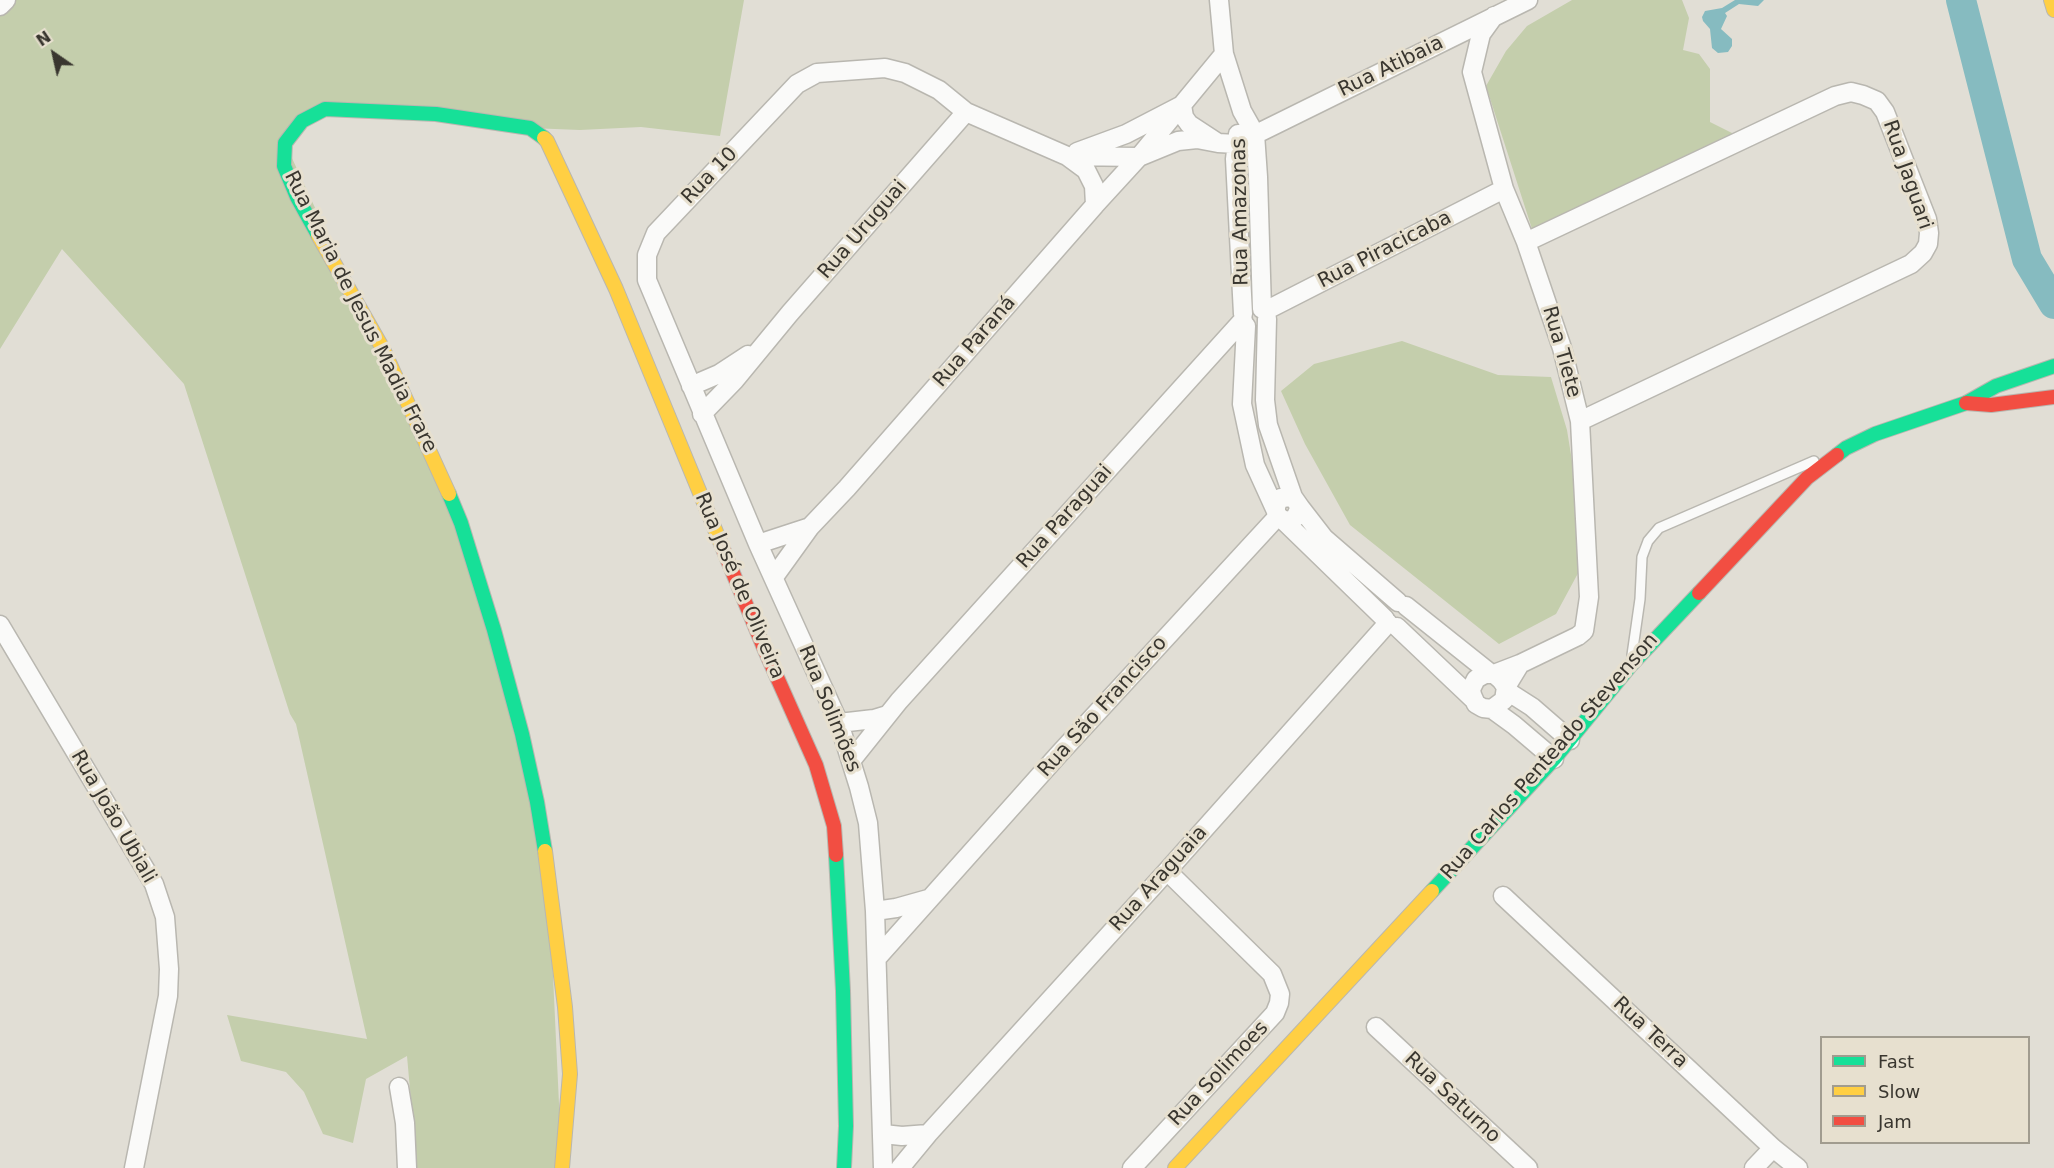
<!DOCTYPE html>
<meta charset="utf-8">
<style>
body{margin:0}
#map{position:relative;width:2054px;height:1168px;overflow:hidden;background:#e1ded5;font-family:"DejaVu Sans",sans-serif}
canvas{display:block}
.legend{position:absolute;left:1820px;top:1036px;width:210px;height:108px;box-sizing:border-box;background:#e7e0cf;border:2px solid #a19c8f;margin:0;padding:8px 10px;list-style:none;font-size:18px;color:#39362f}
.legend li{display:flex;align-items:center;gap:12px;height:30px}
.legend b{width:30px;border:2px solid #a19c8f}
.north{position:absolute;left:24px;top:24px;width:60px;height:60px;-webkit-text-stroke:4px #e7e0cf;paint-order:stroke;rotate:326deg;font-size:16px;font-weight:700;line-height:24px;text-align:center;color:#39362f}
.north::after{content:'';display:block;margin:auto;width:21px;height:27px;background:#39362f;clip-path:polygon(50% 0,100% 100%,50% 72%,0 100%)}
</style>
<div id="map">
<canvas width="2054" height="1168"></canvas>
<ul class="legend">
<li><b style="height:8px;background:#16e098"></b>Fast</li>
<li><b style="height:8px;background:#ffcf43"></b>Slow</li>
<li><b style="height:8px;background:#f24e42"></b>Jam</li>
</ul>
<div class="north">N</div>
</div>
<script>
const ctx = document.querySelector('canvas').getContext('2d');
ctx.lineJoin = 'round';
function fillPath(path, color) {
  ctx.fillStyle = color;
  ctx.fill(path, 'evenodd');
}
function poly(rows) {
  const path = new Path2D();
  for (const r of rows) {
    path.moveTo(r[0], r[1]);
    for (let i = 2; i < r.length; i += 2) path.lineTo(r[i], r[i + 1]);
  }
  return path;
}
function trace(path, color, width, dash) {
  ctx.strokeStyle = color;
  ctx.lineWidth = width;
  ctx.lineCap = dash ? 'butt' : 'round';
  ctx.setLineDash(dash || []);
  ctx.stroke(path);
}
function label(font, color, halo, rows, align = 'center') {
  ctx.font = font + ' "DejaVu Sans",sans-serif';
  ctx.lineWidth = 6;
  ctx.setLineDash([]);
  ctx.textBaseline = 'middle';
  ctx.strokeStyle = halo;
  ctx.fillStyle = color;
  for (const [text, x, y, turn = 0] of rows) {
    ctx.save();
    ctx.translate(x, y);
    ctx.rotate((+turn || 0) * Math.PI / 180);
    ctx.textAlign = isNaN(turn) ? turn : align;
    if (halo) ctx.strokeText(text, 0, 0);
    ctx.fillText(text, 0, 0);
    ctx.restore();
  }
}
const green = poly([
 [0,0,744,0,720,136,641,127,580,130,530,128,325,109,285,143,461,523,548,869,562,1168,417,1168,407,1056,366,1079,353,1143,323,1134,304,1092,286,1072,241,1061,227,1015,367,1039,296,724,290,714,184,384,62,249,0,349],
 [1572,0,1682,0,1689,18,1683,50,1699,54,1710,69,1710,122,1738,136,1533,232,1486,86,1506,51,1527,26],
 [1402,341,1498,375,1551,377,1567,430,1577,492,1583,564,1556,614,1499,644,1350,525,1305,444,1281,391,1314,364]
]);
const water = poly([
 [1735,0,1764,0,1758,6,1739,4,1725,13,1727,16,1721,29,1732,39,1732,46,1728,52,1718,53,1712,48,1710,29,1703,21,1702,17,1705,11,1722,8]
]);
const river = poly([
 [1961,0,2027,259,2054,304]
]);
const lane = poly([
 [1632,655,1640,599,1642,557,1648,541,1659,528,1814,461]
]);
const street = poly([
 [1219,0,1224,54,1242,111,1255,134,1258,177,1262,309],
 [0,6,6,0],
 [1494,16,1481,34,1472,72,1504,189,1526,242,1562,348,1580,421,1589,597,1584,631,1578,636,1520,664],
 [1238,134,1235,159,1243,314],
 [1077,152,1126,134,1182,105,1184,117,1189,124,1218,143,1236,144,1528,0],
 [1067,156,1086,170,1094,186,1095,205],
 [1526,242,1835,96,1851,92,1863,95,1877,101,1885,112,1927,219,1929,233,1928,244,1923,253,1911,264,1580,421],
 [1265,311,1504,189],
 [1267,319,1265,400,1268,425,1293,497,1300,507,1295,518,1288,521,1281,519,1276,513,1276,505,1281,498,1293,497],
 [1246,326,1242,404,1255,465,1275,509],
 [691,386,719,374,748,355],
 [702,414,734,381,790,313,966,112],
 [1300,507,1324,538,1398,602],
 [1284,521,1385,619],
 [758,544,810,527],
 [774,577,810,527,847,488,1095,205,1139,157,1224,54],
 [1406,606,1490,673],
 [0,625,154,884,165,917,169,969,168,996,134,1168],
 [1397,627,1474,700],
 [1494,674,1501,680,1506,687,1504,700,1492,709,1483,708,1476,704,1472,695,1471,689,1476,679,1485,674,1494,674,1520,664,1506,687],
 [1507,691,1532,707,1570,740],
 [1492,709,1514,725,1554,759],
 [839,723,874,719,887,715],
 [851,761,899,701,1243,320],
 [1503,896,1773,1148,1798,1168],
 [875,911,896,908,928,899],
 [877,958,1059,754,1278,516],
 [1376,1027,1528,1168],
 [399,1087,405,1123,407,1168],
 [883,1134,902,1136,928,1134],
 [883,1168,875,911,868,823,859,787,839,723,758,544,647,280,647,255,656,233,797,84,817,73,885,68,905,73,939,90,966,112,1067,156,1139,157,1178,141,1197,139,1218,143],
 [900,1168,928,1134,1167,871,1388,623],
 [1132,1168,1275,1013,1279,1003,1280,994,1272,974,1167,871],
 [1754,1168,1773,1148]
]);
const fast = poly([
 [318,235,297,197,284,166,285,143,302,121,325,109,436,114,530,128,544,138],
 [1837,455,1846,448,1875,434,1966,403,1996,386,2054,366],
 [449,494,461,523,494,630,522,734,537,802,545,851],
 [836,855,843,991,846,1126,844,1168],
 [1432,891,1554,759,1631,665,1699,593]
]);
const slow = poly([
 [2051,0,2054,10],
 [544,138,547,141,616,289,721,544],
 [318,235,383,349,449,494],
 [545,851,565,1007,570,1074,562,1168],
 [1175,1168,1432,891]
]);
const jam = poly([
 [1966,403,1991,405,2054,397],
 [721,544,764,648,816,765,834,826,836,855],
 [1699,593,1807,478,1837,455]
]);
const streetNames = [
 ["Rua Atibaia",1391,67,-26],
 ["Rua Jaguari",1907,175,71],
 ["Rua 10",710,176,-46],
 ["Rua Amazonas",1241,212,-91],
 ["Rua Uruguai",863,230,-49],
 ["Rua Piracicaba",1385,250,-27],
 ["Rua Maria de Jesus Madia Frare",360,312,63],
 ["Rua Paraná",975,342,-49],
 ["Rua Tiete",1561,352,74],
 ["Rua Paraguai",1065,517,-48],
 ["Rua José de Oliveira",739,586,67],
 ["Rua São Francisco",1103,707,-48],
 ["Rua Solimões",829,709,68],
 ["Rua Carlos Penteado Stevenson",1550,757,-49],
 ["Rua João Ubiali",113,817,60],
 ["Rua Araguaia",1159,879,-48],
 ["Rua Terra",1650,1033,43],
 ["Rua Solimoes",1219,1074,-47],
 ["Rua Saturno",1452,1098,43]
];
fillPath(green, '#c4ceac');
fillPath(water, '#86bbc0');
trace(river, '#86bbc0', 30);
trace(lane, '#b9b7b0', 12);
trace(street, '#b9b7b0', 21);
trace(fast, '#b9b7b0', 16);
trace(slow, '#b9b7b0', 16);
trace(jam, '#b9b7b0', 16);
trace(lane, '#fafaf9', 9);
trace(street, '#fafaf9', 18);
trace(fast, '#16e098', 14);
trace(slow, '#ffcf43', 14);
trace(jam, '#f24e42', 14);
label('20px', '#39362f', '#e7e0cf', streetNames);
</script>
